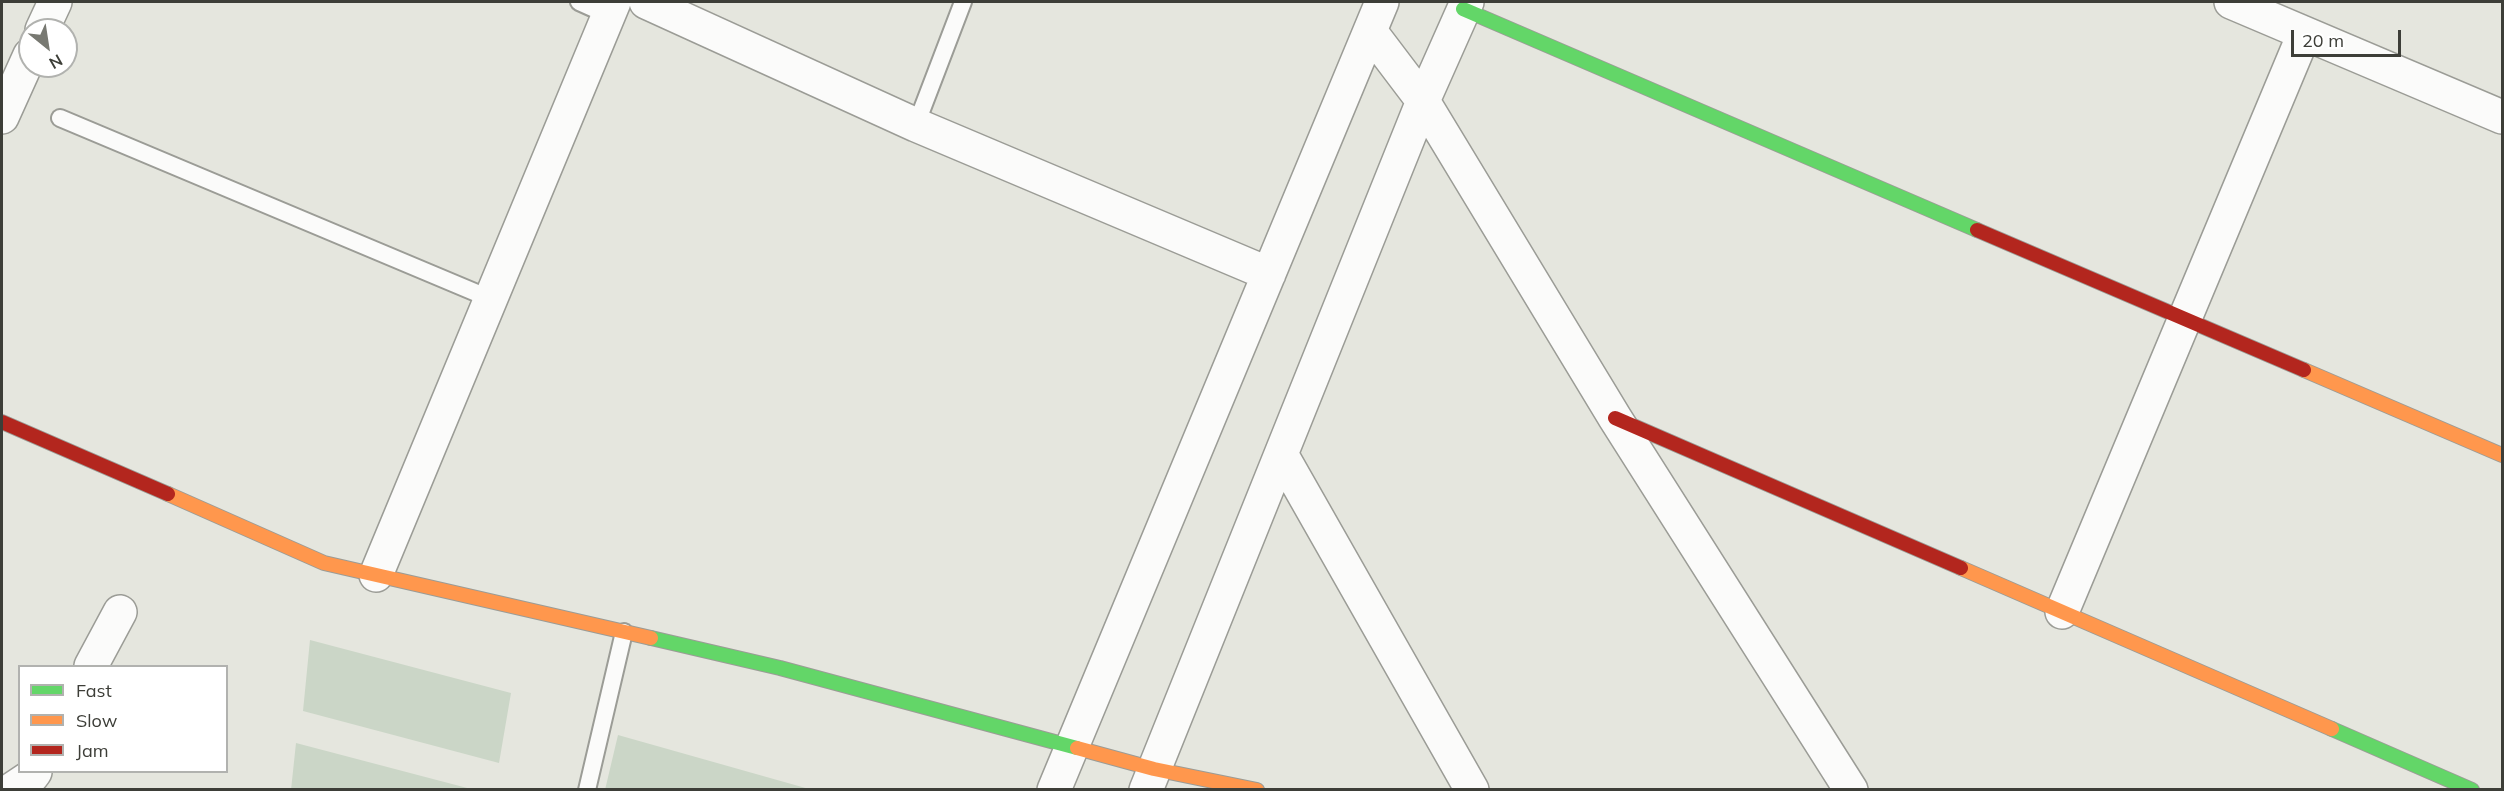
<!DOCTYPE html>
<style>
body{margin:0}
#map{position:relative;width:2504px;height:791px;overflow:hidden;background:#e5e6de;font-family:Mulish,sans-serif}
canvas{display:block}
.frame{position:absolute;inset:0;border:3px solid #3d3e38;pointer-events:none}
.legend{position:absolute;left:18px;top:665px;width:210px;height:108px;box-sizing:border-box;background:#fff;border:2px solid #b1b2af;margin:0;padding:8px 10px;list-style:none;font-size:18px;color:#3d3e38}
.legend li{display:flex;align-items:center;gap:12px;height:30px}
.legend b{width:30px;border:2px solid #b1b2af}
.north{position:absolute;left:18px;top:18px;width:60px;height:60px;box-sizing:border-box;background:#fff;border:2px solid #b1b2af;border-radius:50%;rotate:150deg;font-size:16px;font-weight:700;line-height:24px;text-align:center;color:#3d3e38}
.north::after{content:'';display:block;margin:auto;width:21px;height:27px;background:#787972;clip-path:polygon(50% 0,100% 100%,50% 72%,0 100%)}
.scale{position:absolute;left:2291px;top:30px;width:110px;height:27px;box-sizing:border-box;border:3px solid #3d3e38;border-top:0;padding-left:8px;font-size:18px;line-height:21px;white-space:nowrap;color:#3d3e38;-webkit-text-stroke:4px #fff;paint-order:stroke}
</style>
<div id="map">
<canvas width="2504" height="791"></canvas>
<div class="frame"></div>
<ul class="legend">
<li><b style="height:8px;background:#63d668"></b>Fast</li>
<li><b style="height:8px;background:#ff974d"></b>Slow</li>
<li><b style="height:8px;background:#b3261e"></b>Jam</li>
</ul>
<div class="north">N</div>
<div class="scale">20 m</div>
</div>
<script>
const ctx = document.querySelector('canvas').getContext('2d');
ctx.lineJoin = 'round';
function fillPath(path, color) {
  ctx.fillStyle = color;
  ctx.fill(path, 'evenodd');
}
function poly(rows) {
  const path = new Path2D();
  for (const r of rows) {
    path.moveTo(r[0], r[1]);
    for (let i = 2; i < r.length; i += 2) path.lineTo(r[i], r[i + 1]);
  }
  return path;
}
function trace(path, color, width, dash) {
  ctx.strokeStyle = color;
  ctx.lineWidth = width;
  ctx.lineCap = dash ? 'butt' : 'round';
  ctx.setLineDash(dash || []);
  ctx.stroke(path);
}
const building = poly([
 [310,640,511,693,499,763,303,711],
 [618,735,809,789,809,790,605,790],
 [296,743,471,789,471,790,291,790]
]);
const lane = poly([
 [579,2,608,15],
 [60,118,491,299],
 [916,125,963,2],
 [587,790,624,632]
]);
const street = poly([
 [646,2,916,125,1269,274],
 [2231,2,2502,117],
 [42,30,55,2],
 [1370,31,1423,101,1615,418,1851,790],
 [2,117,30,55],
 [1281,454,1472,790],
 [376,575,614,2],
 [2062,612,2304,34],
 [91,666,120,612],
 [11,790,32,776,35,772],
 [1054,790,1382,2],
 [1146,790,1423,101,1467,2]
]);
const fast = poly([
 [1463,9,1977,230],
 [651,638,780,668,1077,748],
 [2332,729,2472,790]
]);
const slow = poly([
 [2304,370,2502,455],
 [168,494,324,563,651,638],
 [1961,568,2332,729],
 [1077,748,1154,769,1257,790]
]);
const jam = poly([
 [1977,230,2304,370],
 [1615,418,1961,568],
 [2,422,168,494]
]);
fillPath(building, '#cbd6c7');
trace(lane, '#9b9c96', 20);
trace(street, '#9b9c96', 36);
trace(fast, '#9b9c96', 16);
trace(slow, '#9b9c96', 16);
trace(jam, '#9b9c96', 16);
trace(lane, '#fbfbfa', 16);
trace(street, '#fbfbfa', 33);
trace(fast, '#63d668', 14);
trace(slow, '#ff974d', 14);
trace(jam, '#b3261e', 14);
</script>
